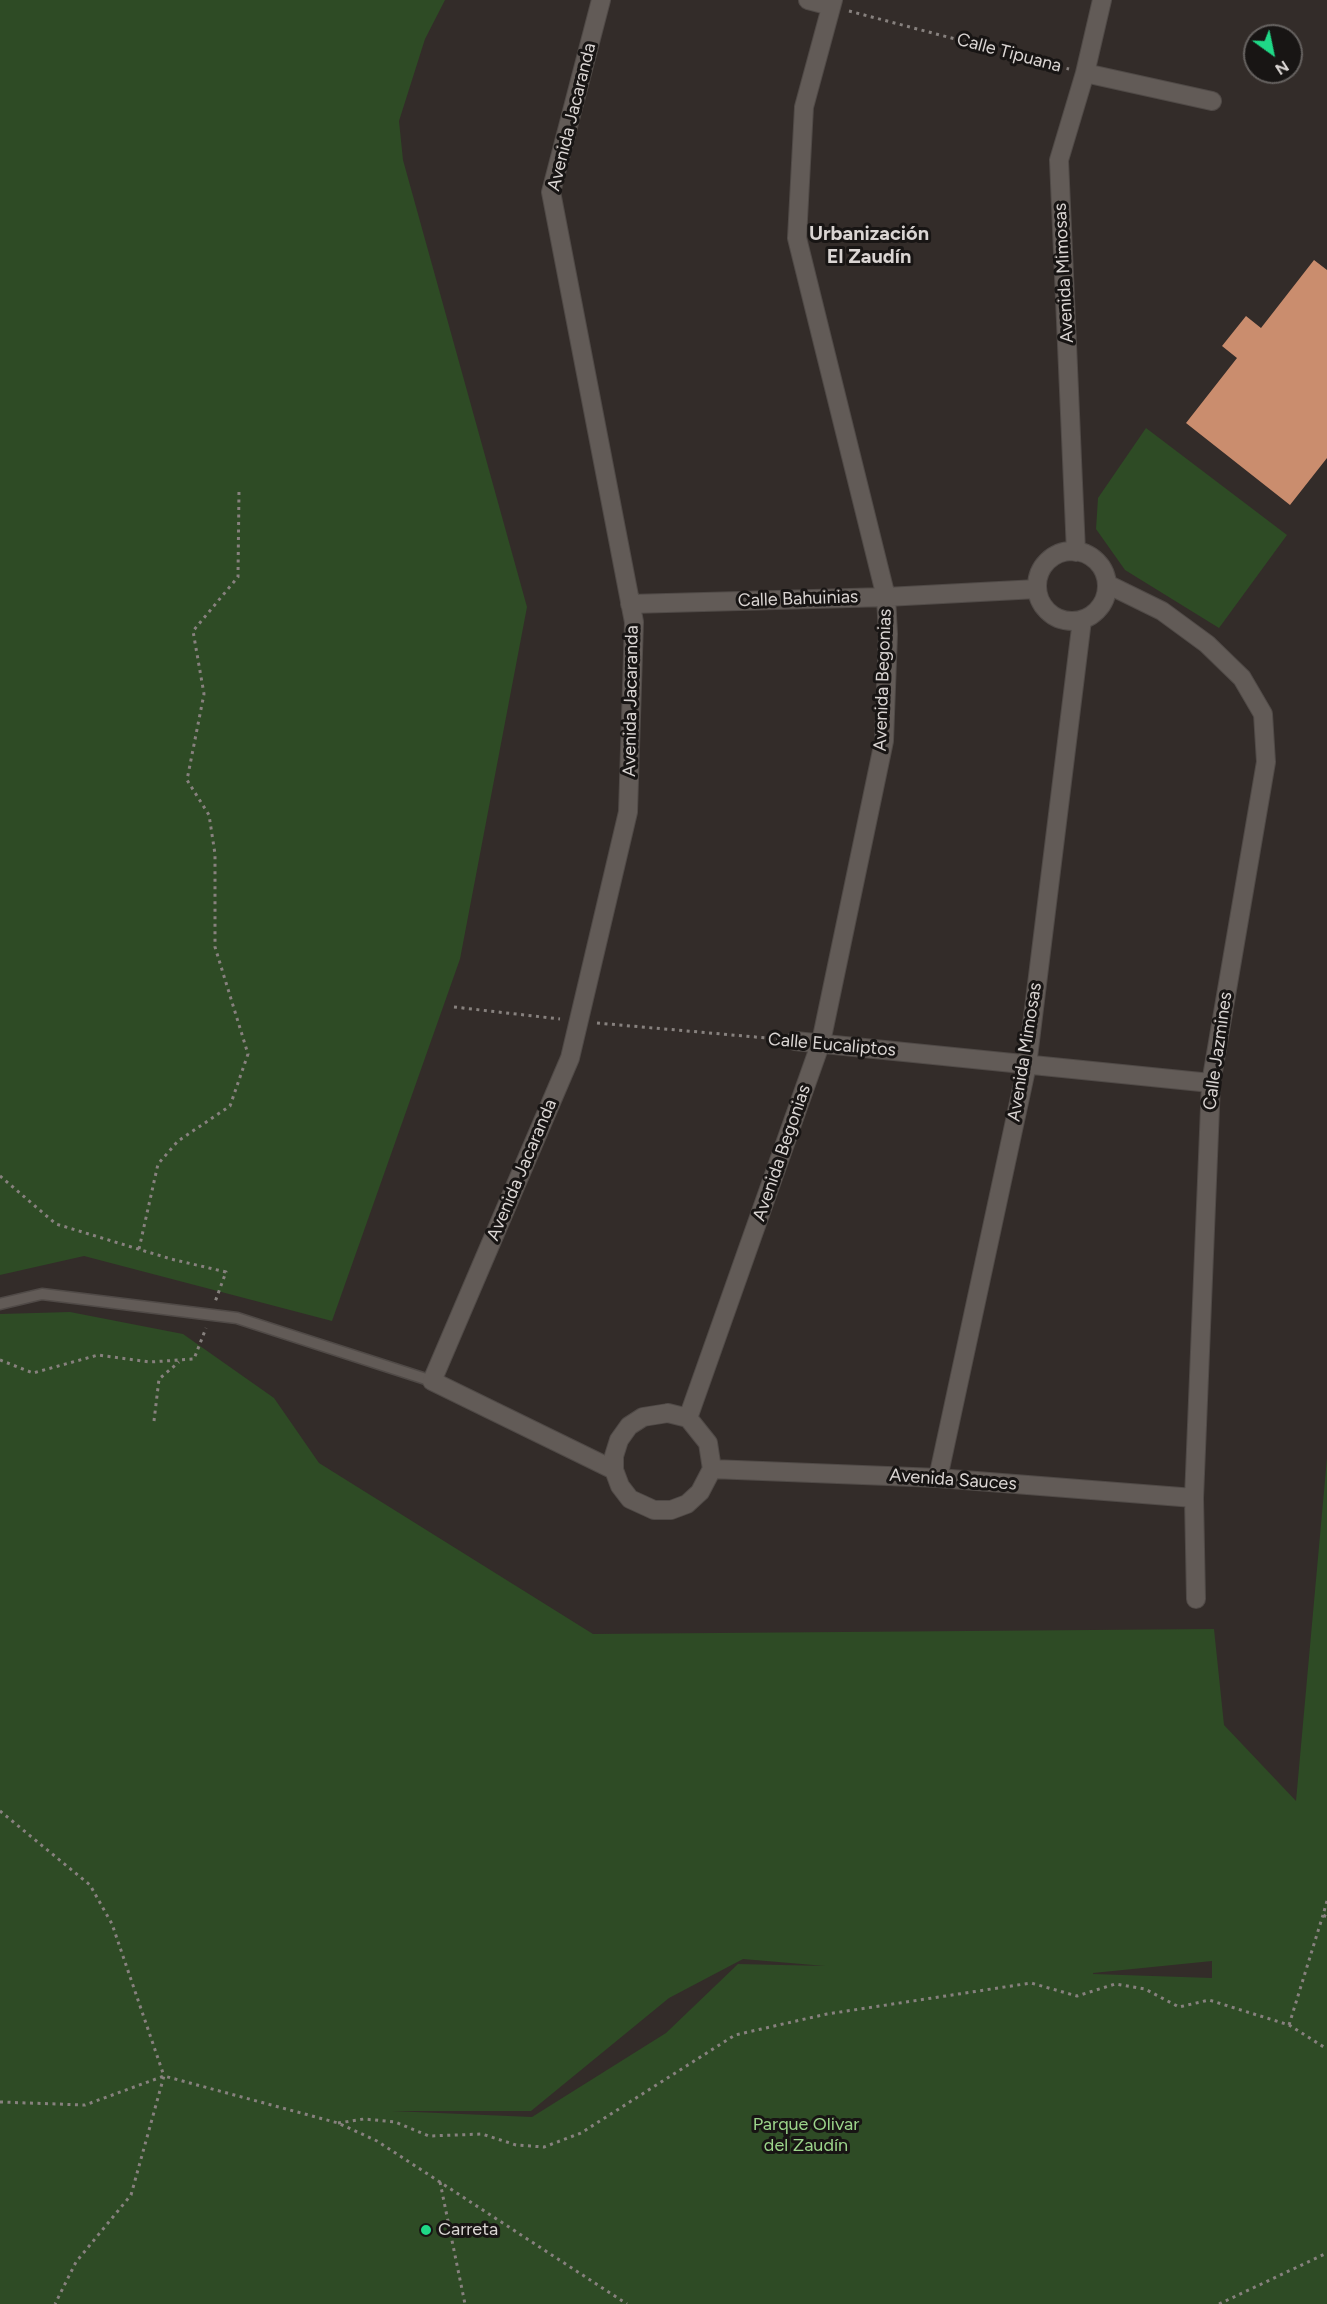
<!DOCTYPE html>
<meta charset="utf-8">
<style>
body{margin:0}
#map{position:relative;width:1327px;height:2304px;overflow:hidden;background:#332c29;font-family:Figtree,sans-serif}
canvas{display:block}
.north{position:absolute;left:1243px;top:24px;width:60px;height:60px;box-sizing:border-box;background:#181514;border:2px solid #666260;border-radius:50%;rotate:147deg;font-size:16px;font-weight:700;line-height:24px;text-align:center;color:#dad5d3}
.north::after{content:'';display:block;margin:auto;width:21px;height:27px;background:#1fd887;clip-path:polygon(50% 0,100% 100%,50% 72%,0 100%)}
</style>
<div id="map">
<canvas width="1327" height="2304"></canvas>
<div class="north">N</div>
</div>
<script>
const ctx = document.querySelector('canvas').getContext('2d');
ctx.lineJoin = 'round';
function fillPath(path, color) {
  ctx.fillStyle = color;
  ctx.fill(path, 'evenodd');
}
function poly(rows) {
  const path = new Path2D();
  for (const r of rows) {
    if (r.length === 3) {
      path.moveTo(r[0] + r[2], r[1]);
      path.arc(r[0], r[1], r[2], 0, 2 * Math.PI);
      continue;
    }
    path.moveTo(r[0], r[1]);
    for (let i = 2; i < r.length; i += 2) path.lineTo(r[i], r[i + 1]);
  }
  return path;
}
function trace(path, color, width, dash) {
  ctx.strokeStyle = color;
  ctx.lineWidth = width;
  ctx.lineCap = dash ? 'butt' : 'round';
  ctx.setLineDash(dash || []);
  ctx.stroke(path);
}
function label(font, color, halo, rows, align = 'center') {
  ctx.font = font + ' Figtree,sans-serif';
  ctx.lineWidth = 6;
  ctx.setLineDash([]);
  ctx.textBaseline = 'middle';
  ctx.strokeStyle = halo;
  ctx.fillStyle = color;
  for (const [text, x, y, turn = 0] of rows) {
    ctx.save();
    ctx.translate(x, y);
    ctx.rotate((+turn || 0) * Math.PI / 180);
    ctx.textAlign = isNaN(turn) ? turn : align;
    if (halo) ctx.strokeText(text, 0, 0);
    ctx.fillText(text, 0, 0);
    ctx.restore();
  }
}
const green = poly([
 [0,0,445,0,425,39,399,121,403,160,527,607,460,959,332,1321,84,1256,0,1275],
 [1146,428,1287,535,1219,628,1125,570,1096,529,1098,498],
 [70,1312,183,1334,274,1398,319,1463,593,1634,1214,1629,1224,1725,1296,1801,1327,1458,1327,2304,0,2304,0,1314],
 [743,1959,825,1966,738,1964,666,2033,532,2117,392,2111,531,2111,669,1998],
 [1212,1961,1212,1978,1093,1974,1093,1973]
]);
const building = poly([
 [1314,260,1327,270,1327,458,1290,505,1186,423,1237,358,1222,346,1246,316,1261,328]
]);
const path = poly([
 [849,11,1069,69],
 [454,1007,560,1019],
 [597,1023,778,1039],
 [0,1176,56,1224,171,1259,226,1272,215,1302],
 [139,1249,158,1164,178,1141,230,1106,248,1054,215,947,215,854,209,815,187,780,204,694,193,631,238,577,239,489],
 [0,1360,33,1373,98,1355,150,1362,194,1359,206,1328],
 [154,1421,159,1379,179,1362],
 [0,1811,90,1885,112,1924,164,2076,131,2195,76,2262,55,2304],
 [1327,1901,1323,1915,1327,1917],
 [1289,2025,1323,1915],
 [0,2102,85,2105,164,2076,338,2123,377,2141,627,2304],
 [338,2123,364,2119,395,2122,429,2136,482,2134,516,2145,544,2147,581,2133,735,2035,827,2014,1031,1983,1077,1996,1115,1984,1145,1989,1179,2007,1209,2000,1289,2025,1327,2049],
 [440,2182,465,2304],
 [1219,2304,1327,2253]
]);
const lane = poly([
 [0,1304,42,1294,237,1318,432,1381]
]);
const street = poly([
 [601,0,551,192,634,622,628,812,570,1058,432,1381,614,1470],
 [808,0,831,6],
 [1085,73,1212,101],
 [1072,586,35],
 [1076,552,1059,160,1085,73,1102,0],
 [1107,584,1162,611,1207,644,1242,678,1263,714,1266,762,1211,1083,1194,1498,1196,1599],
 [630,604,886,597,1037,589],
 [795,1041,1211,1083],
 [668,1413,688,1418,708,1443,712,1469,700,1492,687,1504,671,1510,654,1510,630,1499,620,1486,614,1470,614,1456,619,1440,629,1426,643,1417,668,1413],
 [688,1418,821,1042,884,741,888,634,886,597,797,238,804,107,833,0],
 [712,1469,938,1478,1194,1498],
 [938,1478,1027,1065,1082,620]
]);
const markers = [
 [426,2230,6,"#1fd887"]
];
const streetNames = [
 ["Calle Tipuana",1009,53,15],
 ["Avenida Jacaranda",572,117,-76],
 ["Avenida Mimosas",1064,273,-93],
 ["Calle Bahuinias",798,599,-2],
 ["Avenida Begonias",883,680,-88],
 ["Avenida Jacaranda",631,701,-89],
 ["Calle Eucaliptos",832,1045,5],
 ["Calle Jazmines",1218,1051,-82],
 ["Avenida Mimosas",1025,1052,-81],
 ["Avenida Begonias",782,1153,-71],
 ["Avenida Jacaranda",522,1170,-67],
 ["Avenida Sauces",953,1480,4]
];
const parkNames = [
 ["Parque Olivar",806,2125],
 ["del Zaudín",806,2146]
];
const poiNames = [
 ["Carreta",438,2230]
];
const neighbourhoodNames = [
 ["Urbanización",869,234],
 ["El Zaudín",869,257]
];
fillPath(green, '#2e4b25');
fillPath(building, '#ca8d6e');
trace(lane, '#504a47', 13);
trace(street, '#504a47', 20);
trace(path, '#87817e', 3, [3, 4.5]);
trace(lane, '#625b57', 10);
trace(street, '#625b57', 18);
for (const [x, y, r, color] of markers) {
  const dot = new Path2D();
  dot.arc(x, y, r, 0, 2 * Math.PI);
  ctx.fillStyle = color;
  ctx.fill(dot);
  trace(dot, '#181514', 2);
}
label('18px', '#dad5d3', '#181514', streetNames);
label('18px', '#9cd58b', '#181514', parkNames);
label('18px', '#dad5d3', '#181514', poiNames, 'left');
label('bold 20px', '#dad5d3', '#181514', neighbourhoodNames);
</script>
